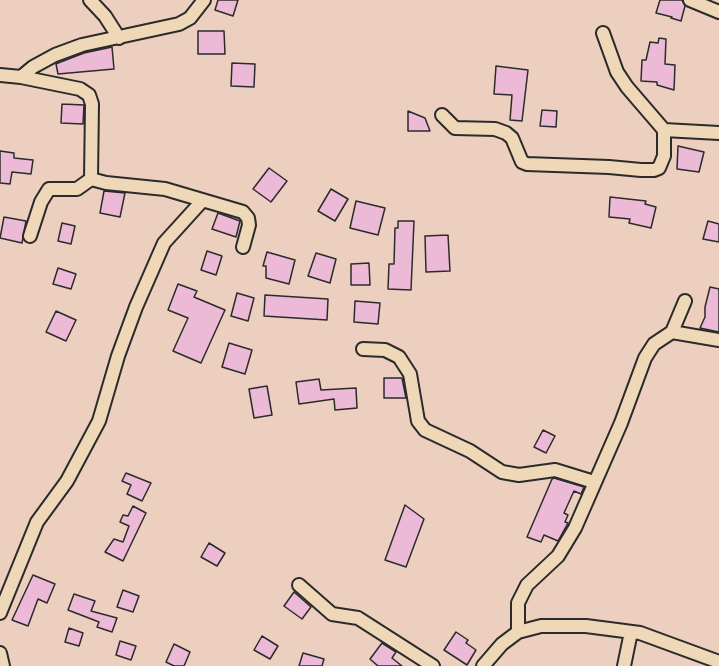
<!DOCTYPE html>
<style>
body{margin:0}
canvas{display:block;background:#edcfc0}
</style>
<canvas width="719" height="666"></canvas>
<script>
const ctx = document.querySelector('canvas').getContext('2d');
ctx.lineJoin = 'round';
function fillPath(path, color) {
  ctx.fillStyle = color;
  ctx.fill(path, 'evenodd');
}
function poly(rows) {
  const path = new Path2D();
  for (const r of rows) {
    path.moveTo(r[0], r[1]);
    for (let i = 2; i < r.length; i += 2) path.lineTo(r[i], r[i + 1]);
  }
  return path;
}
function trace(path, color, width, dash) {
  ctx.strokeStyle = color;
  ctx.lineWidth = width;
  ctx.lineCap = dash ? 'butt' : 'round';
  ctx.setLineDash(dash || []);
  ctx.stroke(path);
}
const building = poly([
 [218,0,238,0,233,16,215,10,218,0],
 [660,0,682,0,685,6,681,21,671,18,672,17,656,13,660,0],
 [198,31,224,31,225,54,198,54,198,31],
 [659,38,666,39,665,64,675,65,674,90,657,85,657,82,641,81,642,60,646,60,650,42,658,43,659,38],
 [112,47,114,69,58,74,56,64,58,63,84,53,112,47],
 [232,63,255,64,254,87,231,86,232,63],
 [496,66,528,70,522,121,510,120,512,95,494,94,496,66],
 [62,104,84,105,83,124,61,123,62,104],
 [542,110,557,111,556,127,540,126,542,110],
 [408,111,425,118,430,131,408,131,408,111],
 [678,146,704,152,699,172,677,169,678,146],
 [0,151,14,153,14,158,33,160,31,174,12,172,10,184,0,183,0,151],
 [269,168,287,181,271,202,253,189,269,168],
 [331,189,348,199,335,221,318,211,331,189],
 [104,191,125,193,120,217,100,213,104,191],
 [610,197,646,201,645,204,656,207,651,228,629,223,630,219,609,217,610,197],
 [356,201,385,208,378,235,350,228,356,201],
 [218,213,240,221,236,237,212,229,218,213],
 [4,217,26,221,22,243,0,238,4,217],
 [398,221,414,221,411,290,388,289,389,264,394,264,395,228,398,228,398,221],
 [708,221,719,224,719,242,703,239,708,221],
 [62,223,75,226,71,244,58,241,62,223],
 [448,235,450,271,426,272,425,236,448,235],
 [207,251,222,256,216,275,201,270,207,251],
 [267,252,295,260,289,284,266,278,266,266,263,266,267,252],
 [316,253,336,259,330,283,308,276,316,253],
 [369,263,370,285,351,285,351,264,369,263],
 [58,268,76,274,71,289,53,284,58,268],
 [178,284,197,291,194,297,225,310,201,363,173,351,188,318,168,310,178,284],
 [710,287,719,289,719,332,700,328,705,317,705,307,710,287],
 [237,293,254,298,248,321,231,316,237,293],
 [265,295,328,299,327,320,264,316,265,295],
 [355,301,380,303,378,324,354,322,355,301],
 [56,311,76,320,66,341,46,332,56,311],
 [229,343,252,350,245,374,222,367,229,343],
 [384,378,402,378,406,398,384,398,384,378],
 [319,379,321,390,356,388,357,408,335,410,334,399,299,404,296,382,319,379],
 [267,386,272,415,254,418,249,389,267,386],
 [543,430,555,436,546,453,534,447,543,430],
 [126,473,151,483,142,501,127,494,131,485,122,481,126,473],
 [554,478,584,487,581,494,574,491,564,513,568,515,565,522,568,523,558,541,544,535,541,542,527,537,552,479,554,478],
 [405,505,424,519,406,567,385,560,405,505],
 [133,506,146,513,123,561,105,552,114,539,123,542,129,526,120,522,123,515,128,516,133,506],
 [209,543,225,553,217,566,201,557,209,543],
 [33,575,55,584,47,603,38,599,28,626,12,620,33,575],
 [123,590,139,596,133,612,117,607,123,590],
 [294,592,311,607,302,619,284,606,294,592],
 [74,594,95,601,91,611,117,618,112,632,97,627,99,622,68,610,74,594],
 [69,628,83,633,79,646,65,642,69,628],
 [456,632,468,640,466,643,476,650,467,665,444,650,456,632],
 [262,636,278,646,270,659,254,650,262,636],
 [120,641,136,646,131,660,116,655,120,641],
 [382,643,396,652,392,658,402,666,378,666,370,659,382,643],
 [174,644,190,652,184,666,174,666,166,662,174,644],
 [303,653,324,659,322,666,299,666,303,653]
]);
const minor = poly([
 [90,0,105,16,119,38],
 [690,0,719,12],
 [0,75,21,77,33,67,55,55,82,45,179,24,190,18,204,0],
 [21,77,80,89,89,95,92,104,91,179,106,183,165,189,243,212,248,218,249,225,243,247],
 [442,115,455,128,495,129,506,133,512,138,522,162,527,164,609,167,641,170,654,170,659,168,664,156,664,130,627,87,617,72,603,33],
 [664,130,719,133],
 [30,236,41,202,49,189,77,189,91,179],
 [672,332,685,301],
 [363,349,385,350,399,357,410,374,418,421,425,430,470,451,502,472,519,475,555,470,594,482],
 [299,585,332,614,358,618,433,666],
 [0,613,37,522,67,481,99,421,118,356,136,307,164,243,203,200],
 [518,632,518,603,527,585,558,556,575,528,621,423,645,358,654,344,672,332,719,340],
 [0,653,3,666],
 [483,666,502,644,518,632,541,626,586,626,640,633,719,662],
 [624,666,631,632]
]);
fillPath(building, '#ecb9d6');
trace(building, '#2b2b2b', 1.5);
trace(minor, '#2b2b2b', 16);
trace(minor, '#eed8b7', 12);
</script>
